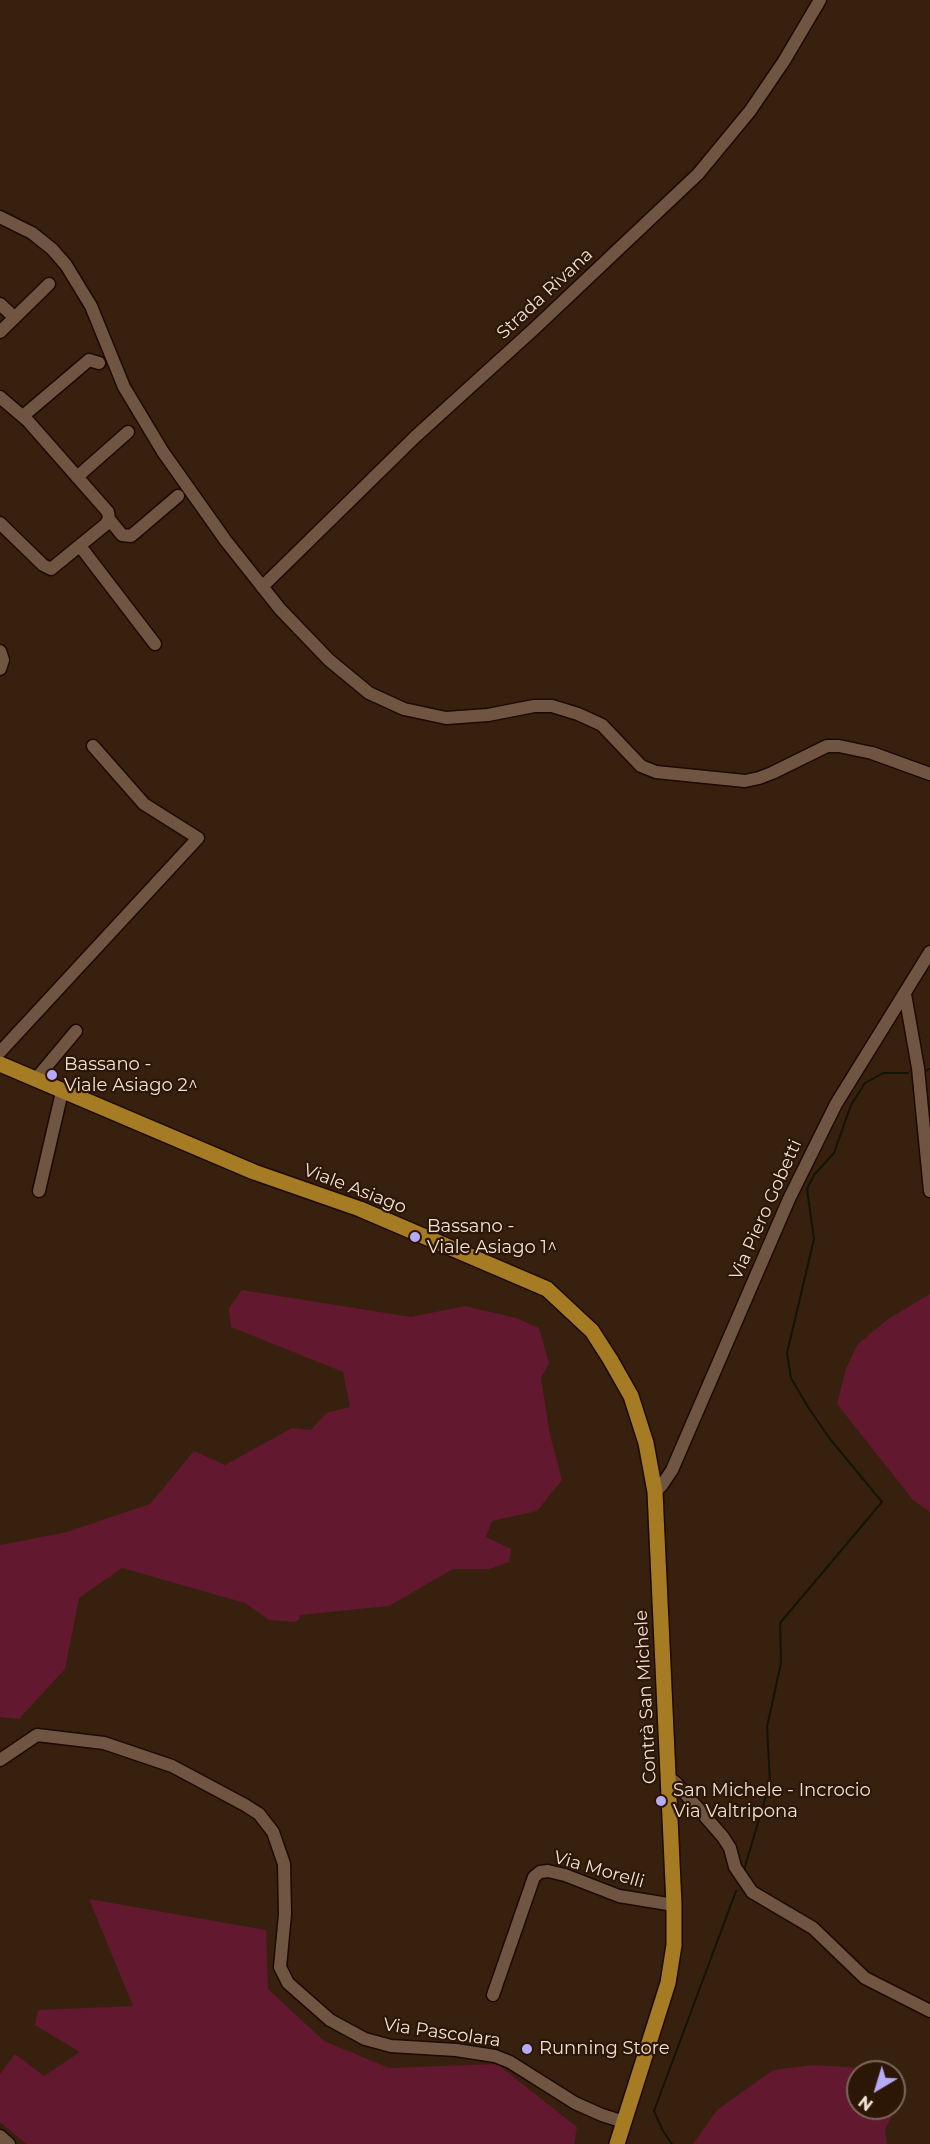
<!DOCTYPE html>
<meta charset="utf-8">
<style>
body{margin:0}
#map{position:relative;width:930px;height:2144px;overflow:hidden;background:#37200e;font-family:Montserrat,sans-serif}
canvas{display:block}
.north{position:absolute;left:846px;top:2060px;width:60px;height:60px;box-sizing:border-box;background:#2c1605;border:2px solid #7a6758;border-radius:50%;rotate:218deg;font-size:16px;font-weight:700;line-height:24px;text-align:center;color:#f0e0d5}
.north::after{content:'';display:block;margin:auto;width:21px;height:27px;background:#b7abf7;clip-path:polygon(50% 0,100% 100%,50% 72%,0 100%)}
</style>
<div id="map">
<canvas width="930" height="2144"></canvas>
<div class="north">N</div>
</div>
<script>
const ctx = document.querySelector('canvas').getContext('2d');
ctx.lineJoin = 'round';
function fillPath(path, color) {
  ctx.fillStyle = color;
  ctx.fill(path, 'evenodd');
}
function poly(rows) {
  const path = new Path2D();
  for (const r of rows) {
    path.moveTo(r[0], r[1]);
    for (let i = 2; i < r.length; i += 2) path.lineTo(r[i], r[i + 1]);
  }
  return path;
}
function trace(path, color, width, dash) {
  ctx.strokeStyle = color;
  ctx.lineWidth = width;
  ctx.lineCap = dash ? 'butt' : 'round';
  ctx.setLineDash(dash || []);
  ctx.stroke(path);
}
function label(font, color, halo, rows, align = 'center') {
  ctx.font = font + ' Montserrat,sans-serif';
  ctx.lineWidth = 4.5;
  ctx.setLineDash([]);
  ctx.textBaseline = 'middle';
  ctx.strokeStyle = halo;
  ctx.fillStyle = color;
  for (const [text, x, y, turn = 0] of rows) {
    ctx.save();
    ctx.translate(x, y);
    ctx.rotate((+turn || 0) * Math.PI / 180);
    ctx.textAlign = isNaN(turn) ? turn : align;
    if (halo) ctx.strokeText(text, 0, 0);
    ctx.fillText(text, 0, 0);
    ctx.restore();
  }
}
const green = poly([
 [242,1290,411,1317,465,1306,516,1318,539,1328,549,1363,541,1378,550,1435,562,1480,537,1511,492,1521,486,1537,511,1549,509,1562,489,1569,453,1569,389,1606,300,1615,299,1620,294,1622,269,1620,245,1603,122,1568,79,1598,65,1669,19,1719,0,1717,0,1545,67,1532,150,1504,194,1451,225,1465,292,1428,311,1430,326,1413,350,1407,343,1372,231,1327,229,1308],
 [930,1294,930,1512,913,1500,837,1404,846,1369,857,1345,888,1319],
 [89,1899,266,1930,268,1989,324,2041,389,2068,497,2064,577,2127,574,2144,26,2144,0,2122,0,2074,15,2054,44,2076,80,2052,35,2025,38,2010,133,2006],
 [813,2065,882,2069,884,2072,858,2072,858,2108,894,2108,894,2084,902,2094,885,2130,887,2144,693,2144,717,2110,773,2070]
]);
const stream = poly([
 [925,1071,930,1069],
 [744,1870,770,1782,767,1727,781,1663,780,1623,882,1502,830,1439,808,1407,791,1378,787,1353,814,1239,807,1189,814,1175,834,1153,851,1105,865,1083,883,1073,908,1073],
 [672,2144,663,2131,654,2111,736,1891]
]);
const minor = poly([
 [0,217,32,233,52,249,66,265,91,306,124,387,163,452,226,541,280,609,329,660,369,693,404,709,446,718,488,715,534,706,552,706,578,714,602,725,641,766,656,772,745,781,759,778,772,773,827,746,839,746,872,753,930,774],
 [0,304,14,317],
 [0,332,49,284],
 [0,397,28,421,108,512,109,519,122,535,131,536,178,496],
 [23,416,89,360,99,363],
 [77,477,128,432],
 [0,523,43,565,51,569,105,525,109,519],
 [80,546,155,644],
 [262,587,416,436,535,328,698,174,750,111,784,61,820,0],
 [0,651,3,660,0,669],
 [905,994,918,1068,930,1191],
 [0,1052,198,838,144,804,93,746],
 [35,1080,76,1031],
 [39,1191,62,1092],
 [655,1492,662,1485,672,1470,789,1199,836,1104,930,952],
 [0,1760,37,1735,104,1743,172,1766,245,1805,259,1814,273,1832,284,1864,285,1914,280,1967,288,1983,330,2020,365,2039,391,2046,456,2050,495,2056,510,2062,575,2103,602,2115,624,2122],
 [669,1778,676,1783,723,1837,730,1848,735,1867,752,1892,813,1928,865,1978,930,2011],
 [493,1995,534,1877,540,1872,548,1871,565,1875,619,1896,674,1905],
 [0,2136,9,2144]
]);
const major = poly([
 [0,1064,254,1172,360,1209,547,1289,592,1331,610,1359,631,1396,646,1443,655,1492,674,1905,674,1945,668,1983,617,2144]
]);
const markers = [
 [52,1075,6,"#b7abf7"],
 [415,1237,6,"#b7abf7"],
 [661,1801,6,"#b7abf7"],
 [527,2049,6,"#b7abf7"]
];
const streetNames = [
 ["Strada Rivana",545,294,-43],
 ["Viale Asiago",355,1189,21],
 ["Via Piero Gobetti",766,1210,-66],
 ["Contrà San Michele",646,1697,-93],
 ["Via Morelli",599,1870,16],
 ["Via Pascolara",442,2033,8]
];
const poiNames = [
 ["Bassano -",64,1065],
 ["Viale Asiago 2^",64,1086],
 ["Bassano -",427,1227],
 ["Viale Asiago 1^",427,1248],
 ["San Michele - Incrocio",673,1791],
 ["Via Valtripona",673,1812],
 ["Running Store",539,2049]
];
fillPath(green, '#62182e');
trace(stream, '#141406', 2);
trace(minor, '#1d0900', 15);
trace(major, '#1d0900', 18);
trace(minor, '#705542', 12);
trace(major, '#a57b23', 15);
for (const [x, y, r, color] of markers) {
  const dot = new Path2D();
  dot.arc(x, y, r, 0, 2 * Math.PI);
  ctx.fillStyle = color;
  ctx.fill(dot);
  trace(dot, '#2c1605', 2);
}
label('18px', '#f0e0d5', '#2c1605', streetNames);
label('18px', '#f0e0d5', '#2c1605', poiNames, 'left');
</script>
